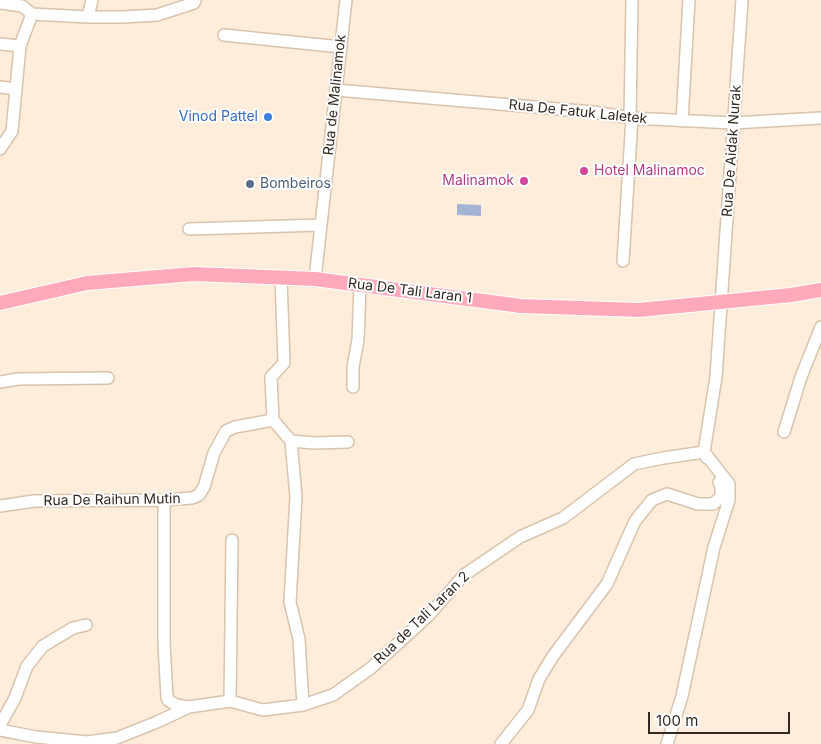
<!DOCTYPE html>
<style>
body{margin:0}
#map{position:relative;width:821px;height:744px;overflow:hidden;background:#feedda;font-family:Inter,sans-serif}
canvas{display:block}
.scale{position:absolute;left:648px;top:712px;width:142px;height:22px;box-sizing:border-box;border:2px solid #322a21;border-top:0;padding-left:6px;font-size:15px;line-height:18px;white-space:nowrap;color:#322a21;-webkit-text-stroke:4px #fff;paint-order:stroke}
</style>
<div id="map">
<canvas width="821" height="744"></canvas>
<div class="scale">100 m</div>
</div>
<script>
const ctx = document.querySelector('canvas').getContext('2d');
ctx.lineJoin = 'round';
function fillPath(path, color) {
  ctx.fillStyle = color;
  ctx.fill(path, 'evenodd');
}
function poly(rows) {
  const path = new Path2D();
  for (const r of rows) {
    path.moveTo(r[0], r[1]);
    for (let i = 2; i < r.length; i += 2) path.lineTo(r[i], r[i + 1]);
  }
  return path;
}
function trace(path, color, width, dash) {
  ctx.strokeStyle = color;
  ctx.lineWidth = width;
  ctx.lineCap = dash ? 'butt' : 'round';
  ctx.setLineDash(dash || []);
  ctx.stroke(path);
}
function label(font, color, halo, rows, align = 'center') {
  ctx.font = font + ' Inter,sans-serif';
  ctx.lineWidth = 4;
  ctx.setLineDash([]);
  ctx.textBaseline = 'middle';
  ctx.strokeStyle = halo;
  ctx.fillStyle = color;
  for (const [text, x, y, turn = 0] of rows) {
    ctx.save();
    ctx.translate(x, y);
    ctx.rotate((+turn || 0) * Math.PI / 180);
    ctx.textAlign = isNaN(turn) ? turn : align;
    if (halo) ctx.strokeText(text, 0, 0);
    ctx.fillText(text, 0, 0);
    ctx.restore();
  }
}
const water = poly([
 [457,204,481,205,481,216,457,215]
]);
const minor = poly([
 [0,3,22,6,32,14],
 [88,17,123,17,157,15,194,3,195,0],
 [224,35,341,47],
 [0,44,20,46],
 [0,87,16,89,20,46,32,14,88,17,92,0],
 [336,90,593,112,632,118,733,123,821,118],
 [630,118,632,0],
 [682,121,689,0],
 [0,149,12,131,16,89],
 [189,229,321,225],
 [623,261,632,118],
 [315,279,346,0],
 [0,382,18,379,108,378],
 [353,387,353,367,358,340,360,285],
 [273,420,291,441,296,497,290,602,299,639,303,705],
 [784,432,801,377,821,327],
 [291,441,314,443,348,442],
 [707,458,704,452,716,377,742,0],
 [164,500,164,644,167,697,168,700,176,705,189,707],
 [0,506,34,501,164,500,192,498,199,495,204,487,214,453,226,431,235,427,273,420,271,377,284,363,281,278],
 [230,701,232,540],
 [0,725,15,698,27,666,43,646,73,628,86,625],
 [0,730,36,737,87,742,117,738,157,722,189,707,230,701,263,710,303,705,333,695,371,668,429,615,464,575,520,537,563,518,634,464,663,458,704,452,729,484,729,500,714,547,682,696,667,744],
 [501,744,528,710,539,679,553,656,607,584,635,521,652,500,667,494,698,504,713,504,721,497,721,487,719,482]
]);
const major = poly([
 [0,303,87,283,194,274,315,279,521,306,639,310,791,295,821,290]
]);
const markers = [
 [268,117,5,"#3f7fe0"],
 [584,171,5,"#d1479c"],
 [524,181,5,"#d1479c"],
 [250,184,5,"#5c6f8a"]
];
const streetNames = [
 ["Rua de Malinamok",335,95,-84],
 ["Rua De Fatuk Laletek",578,112,6],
 ["Rua De Aidak Nurak",732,151,-86],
 ["Rua De Tali Laran 1",410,291,7],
 ["Rua De Raihun Mutin",112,500,-1],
 ["Rua de Tali Laran 2",422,618,-44]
];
const shopNames = [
 ["Vinod Pattel",258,117]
];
const hotelNames = [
 ["Hotel Malinamoc",594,171],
 ["Malinamok",514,181,"right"]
];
const serviceNames = [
 ["Bombeiros",260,184]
];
fillPath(water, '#a3b4d5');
trace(minor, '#d8c3ad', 14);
trace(major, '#fff', 16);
trace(minor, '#fff', 11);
trace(major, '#ffa9bb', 14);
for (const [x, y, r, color] of markers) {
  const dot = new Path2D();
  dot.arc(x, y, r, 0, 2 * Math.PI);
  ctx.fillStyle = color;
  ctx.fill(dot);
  trace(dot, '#fff', 2);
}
label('14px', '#322a21', '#fff', streetNames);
label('14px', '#366cbe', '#fff', shopNames, 'right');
label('14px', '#b23c85', '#fff', hotelNames, 'left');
label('14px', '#4e5e75', '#fff', serviceNames, 'left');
</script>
